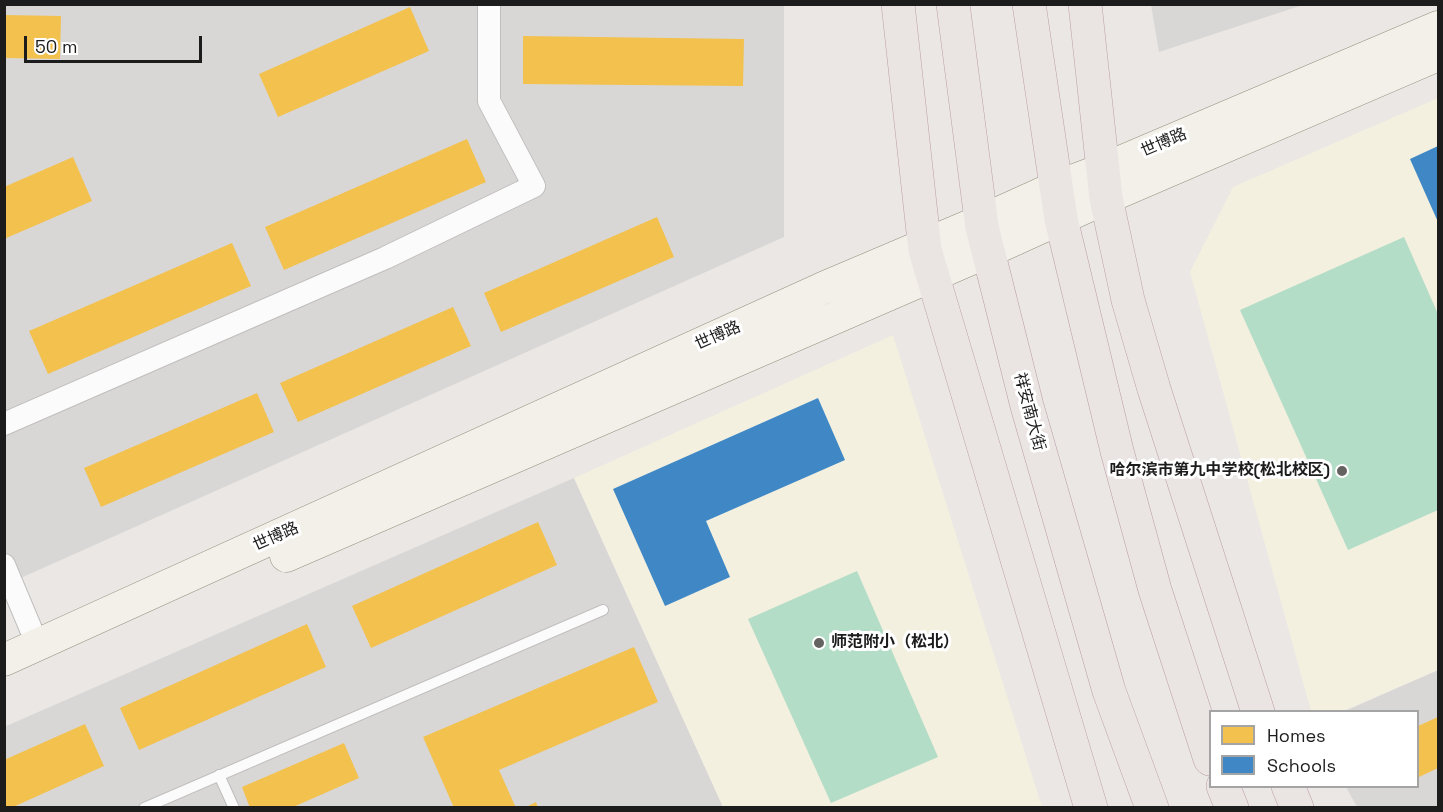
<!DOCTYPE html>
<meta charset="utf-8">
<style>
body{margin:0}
#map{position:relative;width:1443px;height:812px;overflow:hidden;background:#eae7e4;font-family:"Space Grotesk",sans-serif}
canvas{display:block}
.frame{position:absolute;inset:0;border:6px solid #1c1c1c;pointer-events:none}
.legend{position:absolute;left:1209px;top:710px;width:210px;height:78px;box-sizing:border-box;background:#fff;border:2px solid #a4a4a4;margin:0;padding:8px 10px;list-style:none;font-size:18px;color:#1c1c1c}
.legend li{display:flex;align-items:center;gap:12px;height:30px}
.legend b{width:30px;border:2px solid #a4a4a4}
.scale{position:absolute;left:24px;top:36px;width:178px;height:27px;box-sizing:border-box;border:3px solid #1c1c1c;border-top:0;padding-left:8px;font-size:18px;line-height:21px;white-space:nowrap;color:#1c1c1c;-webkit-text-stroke:4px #fff;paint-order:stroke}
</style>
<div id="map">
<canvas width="1443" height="812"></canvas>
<div class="frame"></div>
<ul class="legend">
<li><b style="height:16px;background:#f2c14e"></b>Homes</li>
<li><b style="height:16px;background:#3f88c5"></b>Schools</li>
</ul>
<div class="scale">50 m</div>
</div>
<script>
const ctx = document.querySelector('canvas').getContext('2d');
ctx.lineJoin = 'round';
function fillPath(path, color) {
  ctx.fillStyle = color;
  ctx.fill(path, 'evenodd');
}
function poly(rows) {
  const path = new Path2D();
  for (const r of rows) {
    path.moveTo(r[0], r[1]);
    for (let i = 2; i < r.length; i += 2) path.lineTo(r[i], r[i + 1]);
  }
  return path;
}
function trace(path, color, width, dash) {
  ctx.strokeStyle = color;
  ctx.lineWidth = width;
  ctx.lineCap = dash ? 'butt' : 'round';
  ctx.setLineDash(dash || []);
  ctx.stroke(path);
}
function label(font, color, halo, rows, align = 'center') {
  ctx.font = font + ' "Space Grotesk","Noto Sans SC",sans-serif';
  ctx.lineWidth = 6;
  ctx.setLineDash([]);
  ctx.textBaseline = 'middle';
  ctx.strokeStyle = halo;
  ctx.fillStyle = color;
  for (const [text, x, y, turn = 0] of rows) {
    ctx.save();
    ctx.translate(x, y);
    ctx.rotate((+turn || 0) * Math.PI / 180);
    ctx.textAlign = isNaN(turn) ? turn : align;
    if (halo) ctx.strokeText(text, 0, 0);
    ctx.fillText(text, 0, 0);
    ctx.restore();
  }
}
const residential = poly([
 [4,5,784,5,784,237,5,585],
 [1151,5,1151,4,1303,5,1159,52],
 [574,478,723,807,5,807,4,727],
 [1438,670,1438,807,1357,807,1346,787,1418,786,1418,712,1343,712]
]);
const education = poly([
 [1438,98,1438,670,1343,711,1311,711,1190,272,1233,187],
 [893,335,1042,807,723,807,574,478]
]);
const pitch = poly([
 [1404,237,1438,314,1438,510,1348,550,1240,310],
 [857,571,938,757,831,803,748,619]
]);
const homes = poly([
 [410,7,429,51,278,117,259,74],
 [5,15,61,16,60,59,5,58],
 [523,36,744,39,743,86,523,84],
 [467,139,486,182,284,270,265,227],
 [73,157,92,201,4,239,4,187],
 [657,217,674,257,501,332,484,293],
 [232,243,251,286,48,374,29,331],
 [453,307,471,346,298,422,280,383],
 [257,393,274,432,101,507,84,468],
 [538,522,557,565,371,648,352,606],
 [307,624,326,667,139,750,120,708],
 [634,647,658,702,499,770,516,808,454,808,423,737],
 [1438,717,1438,768,1419,777,1418,773,1418,726],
 [85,724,104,766,11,808,4,808,4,760],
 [344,743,359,778,291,808,250,808,242,787],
 [536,802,538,808,524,808]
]);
const schools = poly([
 [1438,146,1438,222,1410,159],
 [818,398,845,460,706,521,730,577,665,606,613,489]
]);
const service = poly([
 [219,775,234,808],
 [144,808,603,610]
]);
const minor = poly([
 [4,424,385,258,534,186,489,101,489,4],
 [4,565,38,646]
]);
const secondary = poly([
 [286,556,989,251,1106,198,1438,55],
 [4,660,823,288,981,221,1056,187,1104,169,1438,27]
]);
const trunk = poly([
 [898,4,925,250,1091,808],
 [953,4,982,227,1027,406,1109,691,1152,808],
 [1029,4,1061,219,1117,451,1155,590,1210,759],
 [1085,4,1106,198,1128,300,1154,389,1258,712],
 [1223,786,1232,808],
 [1288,786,1297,808]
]);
const markers = [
 [1342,471,6,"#646362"],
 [819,643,6,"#646362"]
];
const streetNames = [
 ["世博路",1164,143,-23],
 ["世博路",718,336,-24],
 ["祥安南大街",1029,412,75],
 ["世博路",276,537,-24]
];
const poiNames = [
 ["哈尔滨市第九中学校(松北校区)",1330,471],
 ["师范附小（松北）",831,643,"left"]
];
fillPath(residential, '#d9d7d6');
fillPath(education, '#f3f0e0');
fillPath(pitch, '#b3ddc6');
fillPath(homes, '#f2c14e');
fillPath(schools, '#3f88c5');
trace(service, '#c0bebd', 12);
trace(minor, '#c0bebd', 24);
trace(secondary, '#92917e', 33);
trace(trunk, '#bc9eaa', 34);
trace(service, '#fcfbfb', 10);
trace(minor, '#fcfbfb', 22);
trace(secondary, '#f2f0e9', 32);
trace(trunk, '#eae4e2', 33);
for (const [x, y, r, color] of markers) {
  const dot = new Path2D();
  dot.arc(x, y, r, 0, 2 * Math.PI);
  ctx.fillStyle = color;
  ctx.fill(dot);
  trace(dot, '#fff', 2);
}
label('16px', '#1c1c1c', '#fff', streetNames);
label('bold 16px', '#1c1c1c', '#fff', poiNames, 'right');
</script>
